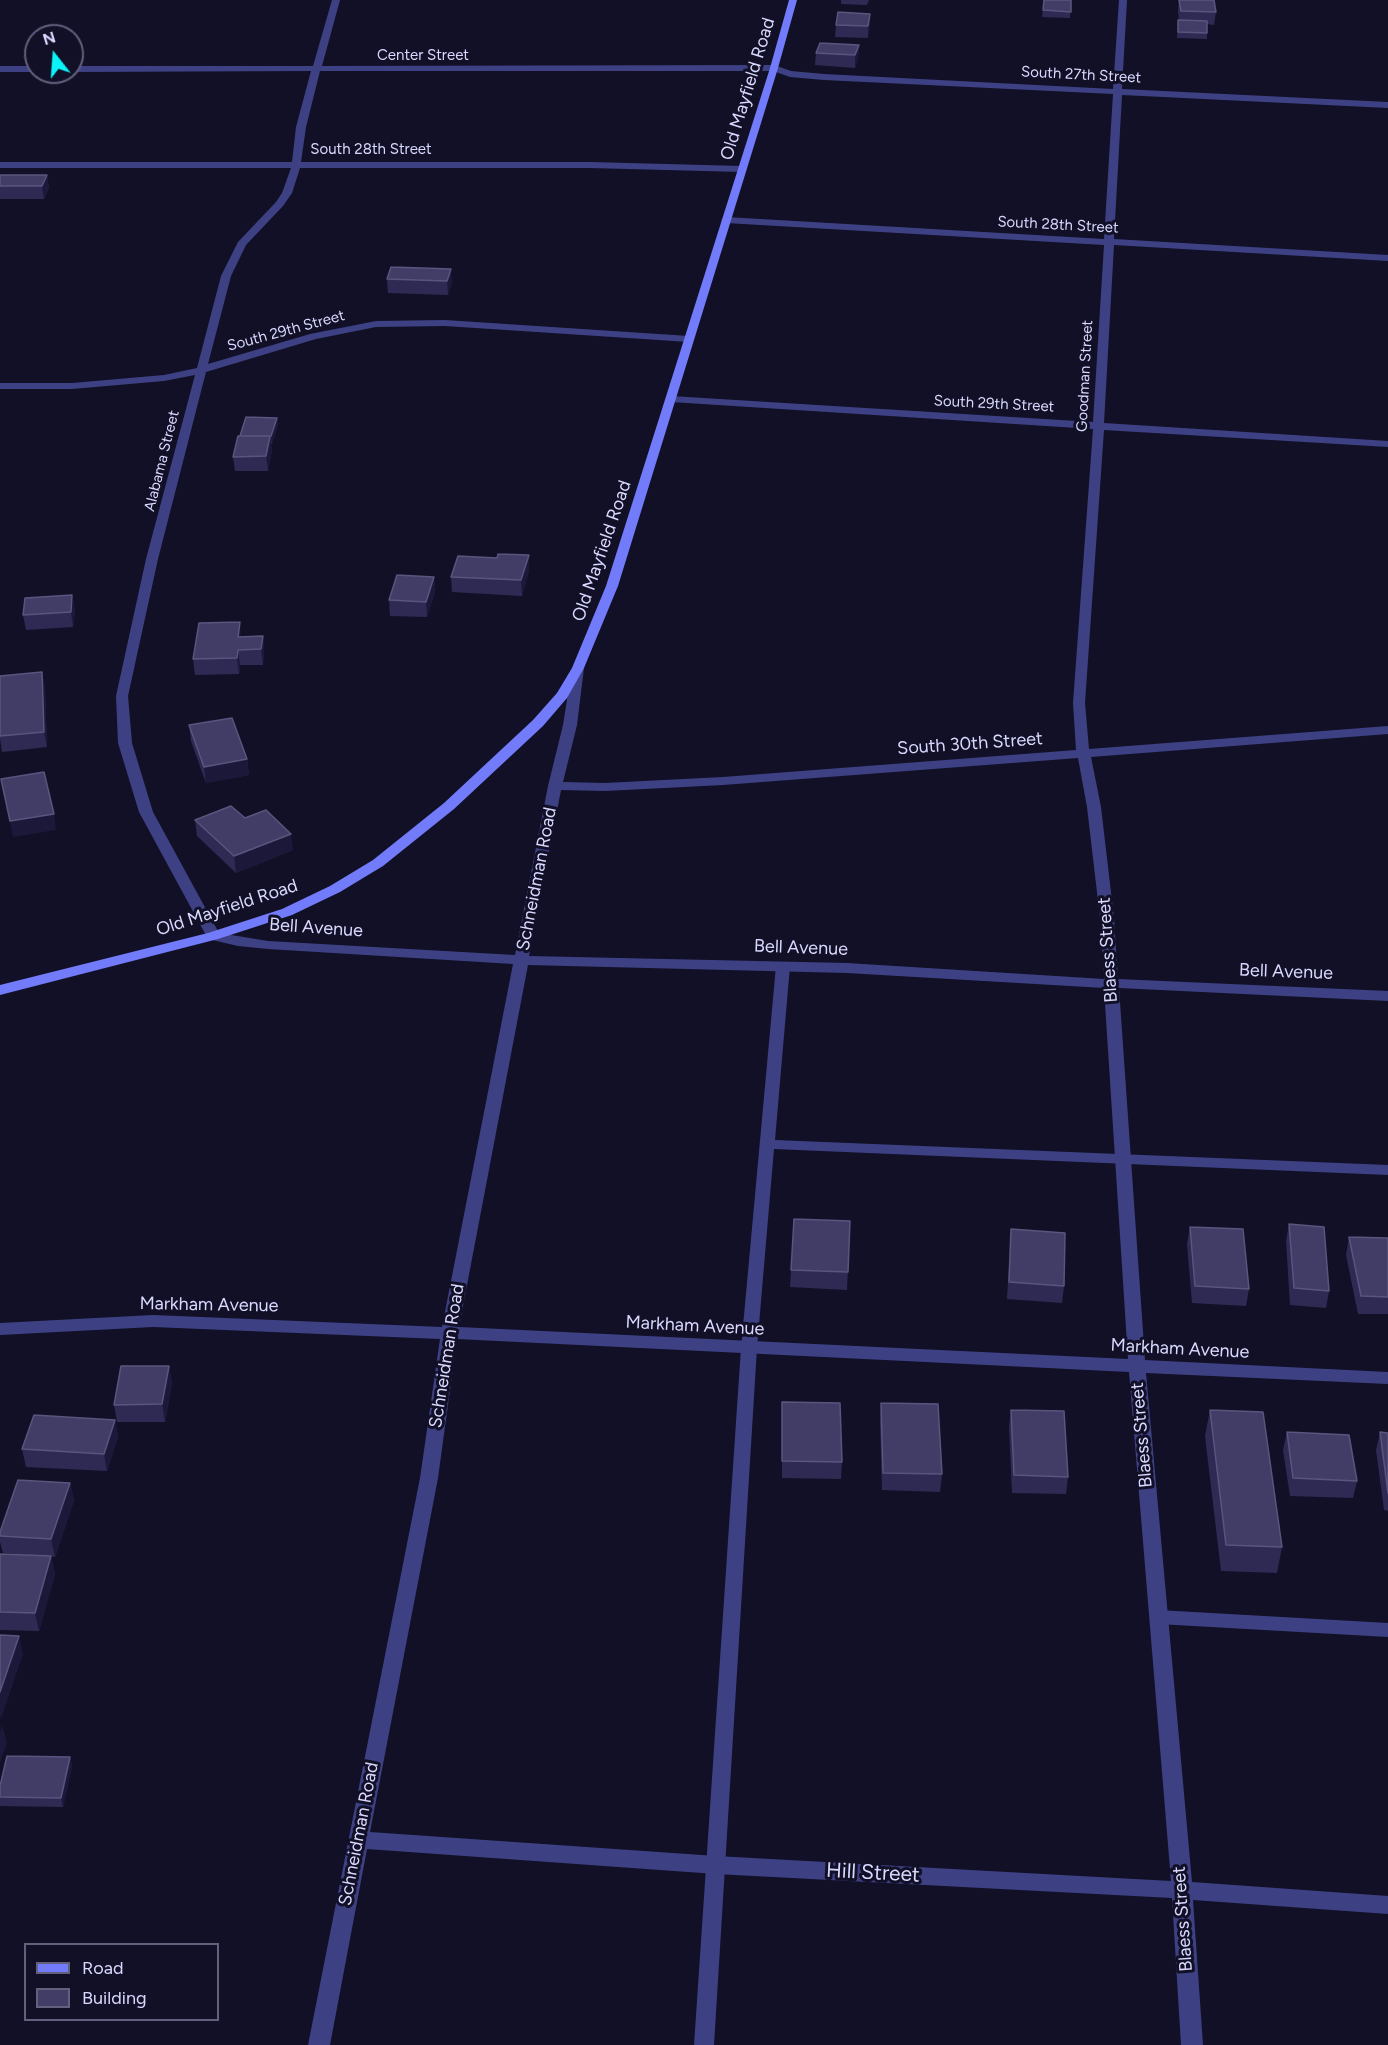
<!DOCTYPE html>
<style>
body{margin:0}
#map{position:relative;width:1388px;height:2045px;overflow:hidden;background:#121027;font-family:Figtree,sans-serif}
canvas{display:block}
.legend{position:absolute;left:24px;top:1943px;width:195px;height:78px;box-sizing:border-box;background:#121027;border:2px solid #62607d;margin:0;padding:8px 10px;list-style:none;font-size:18px;color:#d9d8fe}
.legend li{display:flex;align-items:center;gap:12px;height:30px}
.legend b{width:30px;border:2px solid #62607d}
.north{position:absolute;left:24px;top:24px;width:60px;height:60px;box-sizing:border-box;background:#121027;border:2px solid #62607d;border-radius:50%;rotate:343deg;font-size:16px;font-weight:700;line-height:24px;text-align:center;color:#d9d8fe}
.north::after{content:'';display:block;margin:auto;width:21px;height:27px;background:#0bf3f6;clip-path:polygon(50% 0,100% 100%,50% 72%,0 100%)}
</style>
<div id="map">
<canvas width="1388" height="2045"></canvas>
<ul class="legend">
<li><b style="height:8px;background:#727bfa"></b>Road</li>
<li><b style="height:16px;background:#413d66"></b>Building</li>
</ul>
<div class="north">N</div>
</div>
<script>
const ctx = document.querySelector('canvas').getContext('2d');
ctx.lineJoin = 'round';
function poly(rows) {
  const path = new Path2D();
  for (const r of rows) {
    path.moveTo(r[0], r[1]);
    for (let i = 2; i < r.length; i += 2) path.lineTo(r[i], r[i + 1]);
  }
  return path;
}
function fillPath(path, color) {
  ctx.fillStyle = color;
  ctx.fill(path, 'evenodd');
}
function trace(path, color, width, dash) {
  ctx.strokeStyle = color;
  ctx.lineWidth = width;
  ctx.lineCap = dash ? 'butt' : 'round';
  ctx.setLineDash(dash || []);
  ctx.stroke(path);
}
function label(font, color, halo, rows, align = 'center') {
  ctx.font = font + ' Figtree,sans-serif';
  ctx.lineWidth = 6;
  ctx.setLineDash([]);
  ctx.textBaseline = 'middle';
  ctx.strokeStyle = halo;
  ctx.fillStyle = color;
  for (const [text, x, y, turn = 0] of rows) {
    ctx.save();
    ctx.translate(x, y);
    ctx.rotate((+turn || 0) * Math.PI / 180);
    ctx.textAlign = isNaN(turn) ? turn : align;
    if (halo) ctx.strokeText(text, 0, 0);
    ctx.fillText(text, 0, 0);
    ctx.restore();
  }
}
const lane = poly([
 [783,962,790,966,775,1140,1388,1165,1388,1175,774,1149,757,1348,714,2045,694,2045,741,1348,776,966,783,962],
 [1158,1610,1388,1623,1388,1637,1158,1624,1152,1622,1150,1617,1152,1612,1158,1610]
]);
const street = poly([
 [332,0,340,0,322,66,774,65,791,71,824,74,1113,89,1119,0,1127,0,1122,89,1388,102,1388,108,1122,95,1114,239,1388,255,1388,261,1114,245,1104,423,1388,441,1388,447,1104,430,1085,703,1089,749,1388,726,1388,734,1091,757,1101,807,1114,918,1118,979,1388,991,1388,1001,1119,988,1145,1360,1388,1372,1388,1384,1146,1373,1192,1882,1388,1896,1388,1914,1193,1900,1203,2045,1181,2045,1172,1898,716,1874,367,1849,330,2045,308,2045,420,1478,440,1339,153,1327,0,1335,0,1323,153,1315,442,1327,513,964,268,949,238,946,208,939,139,812,118,743,116,696,146,559,195,375,164,381,72,389,0,389,0,383,72,383,164,375,197,368,221,276,238,242,276,202,282,193,291,168,0,168,0,162,292,162,296,127,311,71,72,72,72,66,313,66,332,0],
 [320,71,773,71,790,77,824,80,1113,94,1104,239,726,217,721,220,726,223,1104,245,1093,422,671,396,666,399,671,402,1093,429,1073,703,1076,750,723,777,605,783,563,782,577,725,584,668,578,664,572,668,563,725,548,786,515,955,268,941,219,933,153,812,132,743,128,696,158,559,206,372,316,339,376,327,445,326,689,342,694,339,689,336,445,320,376,321,310,334,208,364,231,276,246,245,283,206,292,193,300,168,590,168,742,172,747,169,742,166,590,162,301,162,306,127,320,71],
 [1078,758,1087,807,1100,918,1104,979,847,963,529,956,561,790,605,791,723,785,1078,758],
 [528,965,847,973,1104,988,1128,1359,459,1327,528,965],
 [457,1339,1129,1372,1171,1881,716,1856,370,1832,438,1478,457,1339],
 [0,66,36,66,36,72,0,72,0,66]
]);
const secondary = poly([
 [789,0,797,0,778,68,618,586,584,668,567,698,543,726,454,809,383,866,340,892,292,915,218,939,0,995,0,985,208,933,282,909,330,886,373,860,444,803,533,720,557,693,572,668,606,586,770,68,789,0]
]);
const wall = poly([
 [841,0,869,0,867,5,841,4],
 [1044,0,1071,0,1070,18,1042,17],
 [1179,0,1216,12,1214,25,1207,24,1207,39,1177,38,1178,20,1179,20,1178,11],
 [870,14,868,38,835,37,836,25],
 [859,45,858,58,855,68,815,65,816,53],
 [0,175,47,175,49,188,44,199,0,199],
 [391,267,452,282,448,295,388,293,387,279],
 [278,425,272,444,271,444,272,450,268,471,235,471,233,457,240,436],
 [529,555,529,571,522,596,452,592,451,577,497,558],
 [434,577,435,592,427,617,390,616,389,600],
 [75,610,73,627,26,630,23,615],
 [241,636,263,636,264,651,263,665,240,665,239,674,195,675,193,659],
 [42,672,45,688,47,747,2,752,0,738,0,676],
 [189,725,247,759,249,775,206,783,191,741],
 [245,818,293,850,236,873,197,836,195,820],
 [850,1221,847,1290,790,1287,791,1270],
 [1289,1224,1329,1291,1326,1308,1290,1305,1286,1241],
 [1190,1227,1249,1289,1246,1306,1192,1303,1187,1244],
 [1011,1229,1064,1286,1062,1303,1007,1299],
 [1349,1237,1388,1238,1388,1314,1358,1314,1346,1255],
 [169,1366,172,1383,165,1422,117,1422,114,1405],
 [881,1403,942,1474,940,1492,882,1490,880,1421],
 [1011,1410,1068,1477,1066,1494,1012,1493,1009,1427],
 [1210,1410,1282,1547,1277,1573,1221,1571,1205,1436],
 [782,1419,842,1462,841,1479,782,1478],
 [115,1420,118,1437,107,1471,26,1467,22,1449],
 [1287,1432,1357,1481,1353,1498,1290,1496,1283,1450],
 [1380,1432,1388,1433,1388,1511,1384,1510,1376,1450],
 [70,1483,74,1500,55,1557,51,1556,55,1574,39,1631,0,1630,0,1554,45,1556,3,1553,0,1542,0,1532],
 [70,1757,72,1766,63,1807,0,1806,0,1786]
]);
const shadedWall = poly([
 [870,14,870,26,868,38,868,26],
 [859,45,858,58,855,68,855,55],
 [47,175,49,188,44,199,42,186],
 [451,269,452,282,448,295,447,281],
 [277,418,278,425,272,444,271,436],
 [270,436,272,450,268,471,266,456],
 [529,555,529,571,522,596,521,580],
 [434,577,435,592,427,617,426,602],
 [72,595,75,610,73,627,71,612],
 [240,622,241,637,239,652,238,637],
 [263,636,264,651,263,665,261,649],
 [238,650,240,665,239,674,237,658],
 [42,672,45,688,47,747,44,732],
 [247,759,249,775,206,783,204,767],
 [54,814,56,830,13,837,10,821],
 [291,834,293,850,236,873,234,856],
 [169,1366,172,1383,165,1422,162,1404],
 [115,1420,118,1437,107,1471,104,1454],
 [70,1483,74,1500,55,1557,51,1539],
 [51,1556,55,1574,39,1631,35,1613],
 [19,1636,23,1654,1,1719,0,1715,0,1692],
 [2,1725,7,1742,0,1763,0,1732],
 [70,1757,72,1766,63,1807,61,1798]
]);
const building = poly([
 [1044,0,1071,0,1071,12,1043,10,1044,0],
 [1179,0,1214,0,1216,12,1181,11,1179,0],
 [838,12,870,14,868,26,836,25,838,12],
 [1178,20,1207,21,1207,33,1178,32,1178,20],
 [820,43,859,45,855,55,816,53,820,43],
 [0,175,47,175,42,186,0,186,0,175],
 [391,267,451,269,447,281,387,279,391,267],
 [246,417,277,418,271,436,240,436,246,417],
 [238,436,270,436,266,456,233,457,238,436],
 [498,554,529,555,521,580,451,577,458,556,497,558,498,554],
 [397,575,434,577,426,602,389,600,397,575],
 [72,595,71,612,23,615,25,598,72,595],
 [240,622,238,637,263,636,261,649,238,650,237,658,193,659,199,623,240,622],
 [42,672,44,732,0,736,0,676,42,672],
 [232,718,247,759,204,767,189,725,232,718],
 [44,772,54,814,10,821,1,779,44,772],
 [231,806,245,818,266,810,291,834,234,856,195,820,231,806],
 [794,1219,850,1221,848,1272,791,1270,794,1219],
 [1289,1224,1324,1227,1329,1291,1294,1288,1289,1224],
 [1190,1227,1243,1229,1249,1289,1195,1286,1190,1227],
 [1011,1229,1065,1233,1064,1286,1009,1282,1011,1229],
 [1349,1237,1388,1238,1388,1297,1361,1296,1349,1237],
 [121,1366,169,1366,162,1404,114,1405,121,1366],
 [782,1402,840,1403,842,1462,782,1461,782,1402],
 [881,1403,938,1404,942,1474,883,1473,881,1403],
 [1011,1410,1064,1411,1068,1477,1014,1475,1011,1410],
 [1210,1410,1263,1412,1282,1547,1226,1545,1210,1410],
 [34,1415,115,1420,104,1454,22,1449,34,1415],
 [1287,1432,1349,1435,1357,1481,1293,1478,1287,1432],
 [1380,1432,1388,1433,1388,1493,1380,1432],
 [18,1480,70,1483,51,1539,0,1536,0,1532,18,1480],
 [0,1554,51,1556,35,1613,0,1612,0,1554],
 [0,1635,19,1636,0,1692,0,1635],
 [7,1756,70,1757,61,1798,0,1797,0,1786,7,1756]
]);
const farStreetnames = [
 ["Center Street",423,56],
 ["South 27th Street",1081,75,3],
 ["South 28th Street",371,150],
 ["South 28th Street",1058,225,3],
 ["South 29th Street",286,331,-15],
 ["Goodman Street",1085,376,-87],
 ["South 29th Street",994,404,3],
 ["Alabama Street",162,461,-76]
];
const streetNames = [
 ["Old Mayfield Road",748,89,-73],
 ["Old Mayfield Road",602,551,-71],
 ["South 30th Street",970,744,-4],
 ["Schneidman Road",537,879,-79],
 ["Old Mayfield Road",227,908,-18],
 ["Bell Avenue",316,928,4],
 ["Bell Avenue",801,948,2],
 ["Blaess Street",1108,950,-94],
 ["Bell Avenue",1286,972,2],
 ["Markham Avenue",209,1305,1],
 ["Markham Avenue",695,1326,3],
 ["Markham Avenue",1180,1349,3],
 ["Schneidman Road",447,1356,-81],
 ["Blaess Street",1142,1435,-95],
 ["Schneidman Road",359,1834,-79],
 ["Blaess Street",1183,1919,-94]
];
const nearStreetnames = [
 ["Hill Street",873,1873,3]
];
fillPath(lane, '#3d4184');
fillPath(street, '#3d4184');
fillPath(secondary, '#727bfa');
fillPath(wall, '#2f2a54');
fillPath(shadedWall, '#1c183a');
fillPath(building, '#413d66');
trace(building, '#59557e', 1.5);
label('15px', '#d9d8fe', '#121027', farStreetnames);
label('18px', '#d9d8fe', '#121027', streetNames);
label('21px', '#d9d8fe', '#121027', nearStreetnames);
</script>
